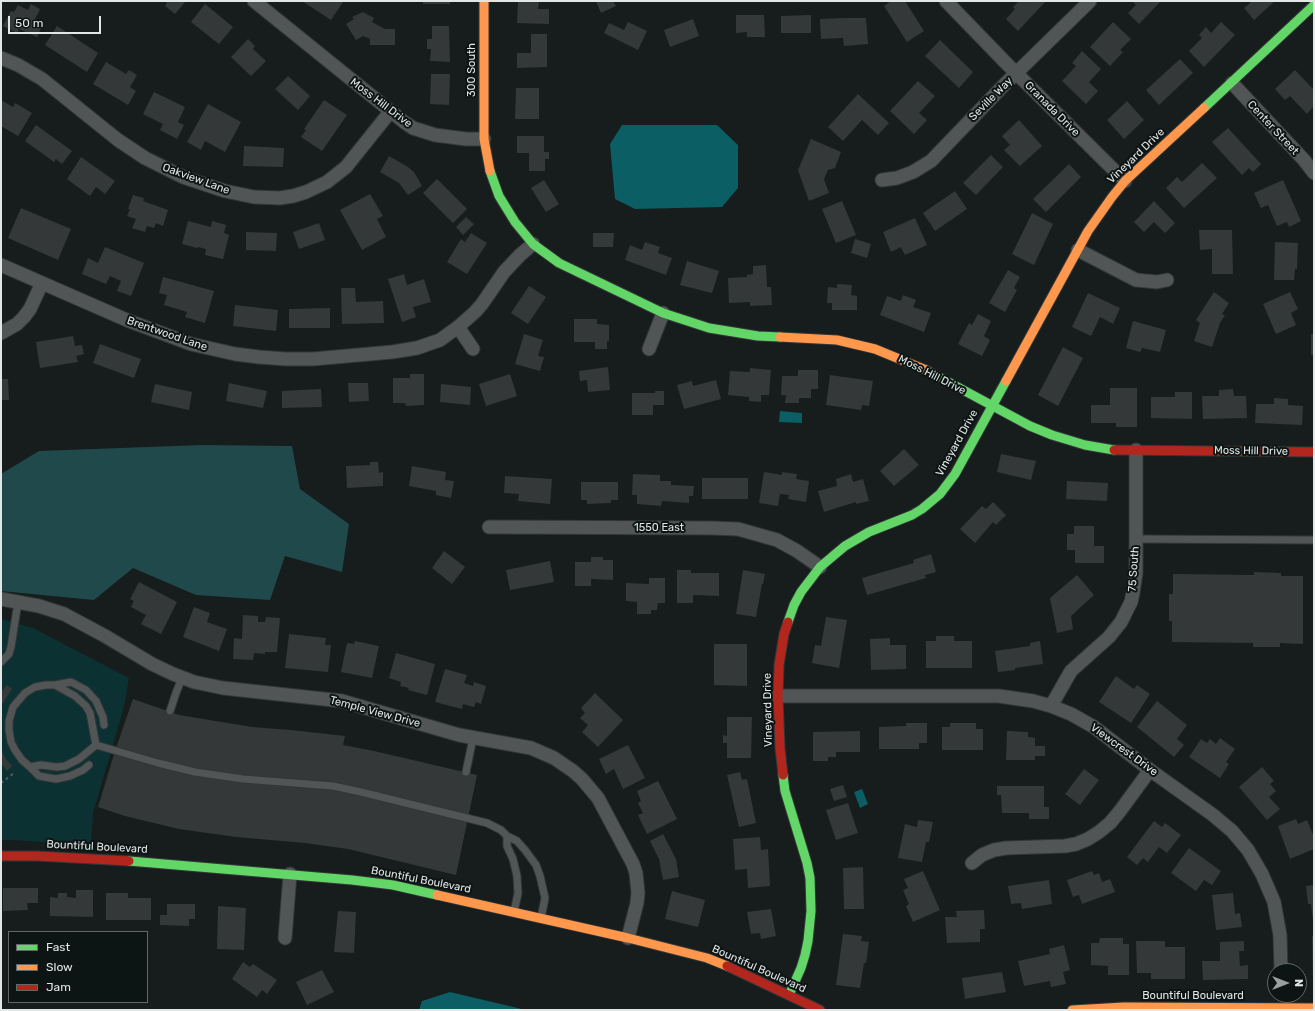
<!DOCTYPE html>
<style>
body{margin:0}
#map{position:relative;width:1315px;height:1011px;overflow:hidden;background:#171c1c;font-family:Rubik,sans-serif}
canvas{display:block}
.frame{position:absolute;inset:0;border:2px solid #e1e6e6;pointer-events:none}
.legend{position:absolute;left:8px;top:931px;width:140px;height:72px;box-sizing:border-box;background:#0d1414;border:1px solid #626868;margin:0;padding:5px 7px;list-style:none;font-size:12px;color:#e1e6e6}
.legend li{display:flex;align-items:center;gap:8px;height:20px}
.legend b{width:20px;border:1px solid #626868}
.north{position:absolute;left:1267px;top:963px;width:40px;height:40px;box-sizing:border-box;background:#0d1414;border:1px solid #626868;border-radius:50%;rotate:90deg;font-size:11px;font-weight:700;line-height:16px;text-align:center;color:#e1e6e6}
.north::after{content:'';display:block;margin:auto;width:14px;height:18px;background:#9a9f9f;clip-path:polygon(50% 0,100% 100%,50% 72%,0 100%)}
.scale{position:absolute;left:8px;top:16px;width:93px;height:18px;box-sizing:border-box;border:2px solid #e1e6e6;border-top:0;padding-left:5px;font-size:12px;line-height:14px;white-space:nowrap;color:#e1e6e6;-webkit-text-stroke:3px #0d1414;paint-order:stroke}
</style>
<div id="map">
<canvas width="1315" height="1011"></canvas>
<div class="frame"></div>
<ul class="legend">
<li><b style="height:5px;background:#63d668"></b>Fast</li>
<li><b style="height:5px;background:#ff974d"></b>Slow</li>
<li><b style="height:5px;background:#b3261e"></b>Jam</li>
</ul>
<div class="north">N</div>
<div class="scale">50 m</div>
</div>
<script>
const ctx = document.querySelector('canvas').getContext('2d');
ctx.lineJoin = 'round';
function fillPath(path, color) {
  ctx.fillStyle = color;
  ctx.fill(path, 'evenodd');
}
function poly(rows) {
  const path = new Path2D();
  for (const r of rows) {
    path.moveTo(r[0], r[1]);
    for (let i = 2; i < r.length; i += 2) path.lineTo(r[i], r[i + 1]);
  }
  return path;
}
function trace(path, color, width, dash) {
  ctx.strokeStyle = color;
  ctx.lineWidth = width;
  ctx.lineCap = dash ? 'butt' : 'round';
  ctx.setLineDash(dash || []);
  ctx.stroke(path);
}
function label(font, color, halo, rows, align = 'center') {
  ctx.font = font + ' Rubik,sans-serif';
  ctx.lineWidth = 4;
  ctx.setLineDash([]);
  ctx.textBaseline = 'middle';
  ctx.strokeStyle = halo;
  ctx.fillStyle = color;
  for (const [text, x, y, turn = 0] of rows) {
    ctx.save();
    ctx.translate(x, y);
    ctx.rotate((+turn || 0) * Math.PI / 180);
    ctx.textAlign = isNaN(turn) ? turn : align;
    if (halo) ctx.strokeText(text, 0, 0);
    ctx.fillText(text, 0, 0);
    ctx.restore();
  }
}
const green = poly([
 [1,619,33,628,129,678,124,707,93,813,91,845,11,840,1,840]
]);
const forest = poly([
 [202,445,292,446,300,489,349,524,342,572,285,556,270,600,196,595,133,568,94,600,1,591,1,474,39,451]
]);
const water = poly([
 [622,125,717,125,738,145,738,188,722,207,635,209,615,199,610,144],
 [780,411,802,413,802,423,779,422],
 [862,789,868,804,860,808,854,792],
 [450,992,526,1010,419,1010,422,1001]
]);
const building = poly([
 [165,1,186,1,175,14,165,6,167,3],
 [302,1,342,1,343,2,331,20],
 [423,1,450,1,450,4,423,4],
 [518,1,539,1,538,9,549,9,549,24,517,23],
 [596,1,613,1,616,6,601,13],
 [891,1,905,1,924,31,907,42,884,6],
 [1019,1,1046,1,1018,31,1006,19,1015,9,1013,7],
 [1132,1,1161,1,1139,24,1128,13,1136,5],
 [1252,1,1275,1,1254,20,1244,8],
 [31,4,40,9,35,19,43,23,37,37,19,29,17,33,3,26,11,11,14,12,18,5,28,10],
 [205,4,233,27,219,44,191,22],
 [363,12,374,18,372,22,385,29,395,29,395,45,370,45,370,39,363,36,356,40,346,24,354,19,352,17],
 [736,15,764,15,765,37,747,37,747,32,736,33],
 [811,15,811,33,781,33,781,16],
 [844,18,866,18,868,44,844,46,843,38,821,39,820,19],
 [693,19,699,36,670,47,664,30],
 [628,22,647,31,638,50,604,33,609,23,624,30],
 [1113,22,1131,39,1120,50,1123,52,1110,66,1090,47],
 [1221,22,1235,35,1204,67,1189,51,1202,38,1199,35,1206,27,1211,33],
 [57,26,98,53,87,72,45,45],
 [432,26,449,26,450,62,430,61,431,49,427,49,427,39,432,39],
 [531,34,547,34,547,67,517,68,517,53,531,53],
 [248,39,255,46,253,49,266,61,251,76,231,57],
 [940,40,973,72,959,88,925,56],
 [1082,51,1101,69,1089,82,1098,91,1086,104,1062,81,1076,66,1072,63],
 [1180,59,1193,73,1159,105,1146,90],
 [106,62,126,74,129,70,137,75,130,87,136,91,128,105,93,84],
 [1295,70,1314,90,1314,106,1307,114,1290,96,1285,100,1275,89],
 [431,74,450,74,449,105,430,104],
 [288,76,310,96,298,110,275,89],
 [918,81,935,96,919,113,927,120,914,134,890,111],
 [516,88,539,88,539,119,515,119],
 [154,92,185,107,178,122,184,125,177,139,160,130,163,124,143,114],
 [858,94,889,123,878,135,862,120,843,141,828,127],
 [1,100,13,107,15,103,32,113,18,136,1,126],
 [324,100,347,115,322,151,301,137,306,130,304,129],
 [1127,101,1144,120,1124,139,1107,120],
 [208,104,241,122,225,152,205,141,201,150,187,142],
 [1019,120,1042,146,1020,166,1004,150,1010,145,1002,136],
 [36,125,72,151,62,164,56,159,54,162,25,141],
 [1228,128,1261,164,1253,172,1249,168,1242,175,1212,142],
 [517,136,544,136,544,152,549,152,549,159,545,159,545,171,529,171,529,153,517,153],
 [811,139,841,152,835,168,828,170,824,179,829,193,809,201,798,170],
 [244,146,284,148,283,167,243,166],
 [991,155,1003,167,976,195,963,183],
 [389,156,408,167,414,172,422,186,408,195,399,183,380,172],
 [81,157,115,181,105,194,96,187,90,196,67,179],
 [1202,163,1217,178,1184,208,1166,188,1177,177,1182,182],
 [1069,164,1081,177,1046,212,1033,199],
 [437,179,467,209,453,223,423,193],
 [544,180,559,204,546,212,531,188],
 [1283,180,1301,221,1289,227,1287,222,1277,226,1268,205,1261,208,1254,193],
 [955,191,967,209,935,231,923,213],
 [370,194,383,216,377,219,386,237,362,250,340,210],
 [133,195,144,198,143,201,168,210,163,226,156,223,154,228,147,226,145,232,132,228,136,219,127,216,130,209,128,209],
 [842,201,856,235,836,243,822,209],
 [1154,201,1175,223,1165,233,1154,222,1144,232,1134,222],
 [21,208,71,229,58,260,8,238],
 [1032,213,1053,224,1034,265,1012,254],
 [466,217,474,224,463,235,456,227],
 [915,218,927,245,905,255,901,247,891,252,883,232],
 [188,221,211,227,212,221,226,225,224,233,229,235,223,259,205,255,206,249,198,247,197,248,182,244],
 [319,223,325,240,299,249,293,232],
 [1199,230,1232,230,1233,274,1212,274,1212,249,1200,250],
 [246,232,277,233,276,251,246,250],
 [471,233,487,243,467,274,447,262,461,239,465,242],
 [593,233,614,233,613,247,593,247],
 [855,239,871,244,867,258,851,253],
 [645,242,660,247,658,253,672,258,666,275,625,260,630,245,642,250],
 [1275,242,1298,243,1297,269,1295,269,1294,280,1274,280],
 [105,247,144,263,131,296,117,291,121,281,110,276,106,284,82,274,88,258,98,263],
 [687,261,719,271,712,293,680,285],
 [766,265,767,287,771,287,772,305,750,306,750,302,729,303,728,278,747,277,747,275,753,274,753,266],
 [1008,270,1020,277,1014,288,1017,290,1005,312,989,303],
 [404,274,407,285,424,279,431,302,413,307,416,317,402,322,388,279],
 [163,277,214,291,205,323,185,317,187,312,164,305,167,295,159,293],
 [837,284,852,285,851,295,857,296,857,310,832,310,832,303,827,303,828,287,837,288],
 [529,286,546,297,528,324,511,313],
 [341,288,355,288,356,302,383,301,384,323,342,324],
 [1214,292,1229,303,1222,314,1225,315,1220,323,1212,347,1194,341,1200,323,1196,320],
 [1290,292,1298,309,1291,313,1296,325,1276,334,1263,304],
 [1088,293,1120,308,1113,324,1100,317,1091,336,1072,327],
 [903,295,916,300,913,307,931,313,924,332,880,315,887,296,901,301],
 [235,305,278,310,276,331,233,326],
 [330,308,330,328,289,328,289,309],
 [978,314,991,321,984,336,990,340,982,356,958,344,969,323,972,325],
 [574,319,597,319,597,324,609,325,609,341,607,341,607,349,595,349,595,342,574,342],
 [1133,321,1166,330,1160,352,1142,348,1140,352,1126,348],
 [524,334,543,340,538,356,544,357,540,371,515,364],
 [1311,334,1314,334,1314,355,1311,355],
 [73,336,75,346,82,345,84,354,76,356,78,362,40,368,36,342],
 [100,344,141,359,134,378,93,363],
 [1063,347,1083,358,1058,406,1038,395],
 [608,367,610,390,588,392,587,380,580,381,579,371],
 [750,368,771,370,769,395,761,395,761,402,749,401,749,397,728,395,730,371,750,372],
 [798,370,818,370,818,389,811,389,811,398,799,398,799,403,785,403,786,395,781,395,782,376,798,376],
 [410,374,424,374,424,405,406,406,405,403,393,403,393,378,410,378],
 [510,374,517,396,486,406,479,384],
 [830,375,873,381,869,406,862,405,861,410,826,405],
 [1,379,8,379,9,400,1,400],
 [716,380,721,399,684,409,677,385,692,381,693,386],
 [229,383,267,391,263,408,226,401],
 [348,383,368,383,369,401,349,402],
 [155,384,192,392,189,410,151,402],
 [441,384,471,387,470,405,440,402],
 [1110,388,1137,388,1137,427,1116,427,1116,423,1091,423,1091,405,1110,405],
 [321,389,322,407,282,408,282,391],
 [1233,389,1234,396,1246,396,1247,418,1203,419,1202,396,1219,396,1219,390],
 [655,391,664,391,664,405,653,405,653,415,632,415,632,393,655,393],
 [1175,392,1192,392,1192,419,1151,418,1151,397,1175,397],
 [1274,398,1288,399,1288,405,1303,406,1302,425,1255,423,1256,404,1274,404],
 [904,449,919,465,894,486,880,471],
 [1001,454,1036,461,1031,480,997,472],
 [370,462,378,462,379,473,383,472,383,486,347,488,346,466,370,465],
 [412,466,446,472,445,480,454,481,451,498,436,495,436,491,409,486],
 [764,472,782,475,782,472,797,474,796,479,809,481,806,502,788,499,789,495,780,494,778,506,759,503],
 [633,474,660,475,660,481,671,481,671,485,694,486,693,496,689,496,689,503,662,501,661,506,637,504,637,495,632,495],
 [851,474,853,482,863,479,869,501,856,504,856,502,824,512,818,491,837,486,836,479],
 [505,476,552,479,550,504,518,501,519,494,504,493],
 [702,478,748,478,748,499,702,499],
 [1067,481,1108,483,1107,501,1066,499],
 [581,482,618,482,618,500,611,500,611,503,587,504,587,500,581,500],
 [993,502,1006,515,996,525,993,522,975,543,960,529,982,506,986,509],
 [1074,526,1094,526,1094,546,1104,546,1104,563,1075,563,1075,550,1067,550,1067,534,1074,534],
 [444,551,465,567,452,584,432,568],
 [931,554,936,572,925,575,926,578,867,595,862,578,914,563,913,560],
 [591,557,603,557,603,560,613,560,613,580,591,579,591,586,575,586,575,562,591,562],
 [550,561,554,582,510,590,506,570],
 [677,570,691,570,691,573,719,573,719,596,693,595,693,603,677,603],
 [743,570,765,574,763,584,762,584,756,617,736,614],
 [1254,572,1281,573,1281,576,1303,576,1303,644,1280,643,1280,647,1253,647,1253,643,1172,642,1172,621,1169,621,1169,594,1173,594,1173,574,1254,575],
 [1077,575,1094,595,1071,616,1073,629,1057,633,1050,598],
 [649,578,665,578,665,603,658,603,657,610,651,610,651,614,637,614,637,602,626,601,626,583,649,584],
 [139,582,177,602,161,634,141,624,146,615,131,607,134,601,130,599],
 [194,607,210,613,207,622,227,629,219,651,183,637],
 [243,615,258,616,258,622,265,622,266,617,280,618,277,652,265,652,265,654,254,653,253,660,233,659,234,638,242,639],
 [826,617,847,620,839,668,812,663,815,645,821,646],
 [289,634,326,638,325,645,331,645,328,672,285,668],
 [936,636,954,636,954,641,972,641,972,668,926,668,926,641,936,641],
 [890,638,890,645,906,645,906,669,871,670,870,639],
 [355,641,379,646,372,678,341,672,347,643,354,644],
 [1040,641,1043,664,1015,668,1015,670,998,672,995,651,1030,646,1030,643],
 [714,644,747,644,747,686,714,685],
 [396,653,435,664,427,695,408,690,409,688,400,686,401,682,389,678],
 [445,669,467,675,464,683,473,686,474,682,486,686,481,704,476,702,474,707,463,704,462,709,435,702],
 [1116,676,1134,689,1137,685,1150,694,1131,723,1099,702],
 [7,685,12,689,1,706,1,692],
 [595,693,623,720,598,747,582,732,588,725,580,718,585,713,581,708],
 [133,699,179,715,252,727,291,730,345,736,343,745,374,751,477,775,456,875,348,849,305,843,236,837,179,829,125,816,98,807,115,751],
 [1157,701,1187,725,1177,739,1184,745,1174,757,1137,727],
 [727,717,752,717,751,758,727,758,727,743,723,743,723,735,727,736],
 [906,723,927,723,927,743,919,743,919,749,879,749,879,727,906,726],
 [950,723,976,723,976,729,983,729,983,750,942,750,942,727,950,727],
 [860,731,860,752,836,752,836,757,828,757,828,761,813,761,813,732],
 [1007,731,1028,732,1028,737,1035,738,1035,746,1045,746,1045,756,1035,756,1035,760,1006,760],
 [1220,738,1235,749,1226,762,1229,764,1220,778,1189,757,1201,739,1207,743,1210,739,1216,744],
 [628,745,645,778,623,789,614,769,606,774,599,759],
 [1,749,6,759,12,766,7,771,1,763],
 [1262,767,1274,781,1270,784,1276,791,1269,797,1280,809,1267,820,1239,787],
 [1084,769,1099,780,1080,805,1065,794],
 [740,772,742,780,747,779,756,823,739,827,727,775],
 [658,781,677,819,647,834,638,815,643,813,638,803,641,801,637,791],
 [843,785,847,797,834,801,830,789],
 [997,786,1044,786,1044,807,1049,807,1049,819,1029,819,1029,813,1002,813,1001,795,997,795],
 [848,803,858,833,836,840,826,810],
 [1296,819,1298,824,1307,820,1314,837,1314,849,1290,859,1278,826],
 [918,820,933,822,929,842,926,842,922,862,898,858,905,824,917,827],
 [1154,821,1162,827,1165,823,1181,835,1167,853,1159,847,1148,862,1143,858,1137,865,1127,857],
 [663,834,676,859,679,877,663,880,659,859,650,841],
 [760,837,761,850,768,849,770,886,748,888,747,869,735,870,733,839],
 [1189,848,1221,871,1212,885,1204,880,1196,891,1171,873],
 [863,867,864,909,844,909,843,868],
 [923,871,940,910,913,922,906,906,909,904,903,890,908,888,904,879],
 [1092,871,1094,875,1099,873,1102,882,1110,879,1115,892,1082,904,1079,895,1073,897,1067,880],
 [1049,880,1052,904,1022,909,1021,903,1011,904,1008,886],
 [1314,885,1314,921,1313,921,1311,904,1308,904,1306,886],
 [3,888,38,888,38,903,27,903,28,910,3,911],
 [76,890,93,890,93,917,50,916,50,897,58,898,58,893,67,893,67,897,76,898],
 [672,891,705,900,698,927,665,919],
 [106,893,128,893,128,898,151,898,151,920,106,920],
 [1233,893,1235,914,1240,913,1242,927,1216,930,1212,895],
 [167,904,195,904,195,919,189,919,189,926,160,925,160,915,167,915],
 [218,906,246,908,244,950,217,949],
 [771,909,776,936,761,939,760,933,751,934,747,912],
 [984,910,985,929,980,929,980,942,947,943,945,917,957,917,956,911],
 [338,911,356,912,354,953,334,952],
 [843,934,862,936,861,941,869,942,866,963,864,963,860,988,836,985],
 [1312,936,1314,936,1314,981,1313,981],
 [1100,938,1123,938,1123,944,1129,944,1129,975,1108,975,1108,966,1091,965,1091,943,1099,943],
 [1136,941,1165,941,1165,947,1185,947,1185,979,1151,979,1151,973,1137,973],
 [1244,941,1244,951,1239,951,1240,966,1248,965,1248,979,1203,980,1202,961,1220,961,1220,942],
 [1064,945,1070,970,1063,972,1066,984,1051,987,1050,981,1024,986,1018,961,1050,954,1049,949],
 [243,962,250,967,253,964,277,980,267,994,262,990,257,997,232,979],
 [322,970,334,992,307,1005,296,982],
 [1002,972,1006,992,965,999,962,978]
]);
const path = poly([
 [1,783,14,773]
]);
const lane = poly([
 [1136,539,1314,540],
 [1,662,9,654,11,647,18,602],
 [46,685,55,685,75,696,86,706,90,713,96,745,79,759,65,766,57,767,41,765,30,767,22,760,15,750,11,742,9,730,9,721,13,707,25,693,35,687,46,685],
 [55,685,71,682,86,690,96,701,103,717,104,725],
 [170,711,176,693,182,678],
 [96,745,158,763,195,772,243,779,333,786,361,792,487,823,501,830,507,836,517,841,525,850,536,865,540,876,545,898,541,918],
 [30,767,39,776,56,779,70,776,83,770,89,765],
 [466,772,473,738],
 [507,836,507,846,513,859,517,876,518,893,514,912]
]);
const street = poly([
 [254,1,404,122,413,128,435,135,466,139,484,139],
 [946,1,1007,64,1125,181],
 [1,58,18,65,42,79,118,140,145,158,183,177,225,191,254,197,280,198,293,196,306,192,327,182,346,167,390,112],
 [1232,83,1304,160,1314,173],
 [882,180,897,178,913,172,931,161,1005,84,1090,1],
 [1078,250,1136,280,1157,282,1167,280],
 [1,265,129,321,191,344,235,354,259,357,286,359,313,359,392,352,417,348,440,340,458,327,475,312,482,304,504,272,520,255,533,244],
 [458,327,473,349],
 [1,333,17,324,24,317,30,309,42,283],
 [649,349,663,313],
 [489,527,711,528,738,529,777,540,797,551,820,567],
 [1,599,39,606,64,614,105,636,152,664,173,674,194,682,223,688,342,701,459,735,531,748,554,758,573,771,582,779,598,798,633,864,636,873,638,893,637,903,628,938],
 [778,696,999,696,1033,701,1051,706,1071,714,1094,727,1150,770,1213,815,1232,831,1248,850,1262,874,1274,902,1280,935,1281,971],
 [1051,706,1071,671,1109,637,1121,622,1131,602,1133,593,1136,573,1136,450],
 [972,863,982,855,994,850,1006,848,1065,846,1076,844,1088,839,1099,832,1110,823,1120,811,1150,770],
 [285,938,290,874]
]);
const fast = poly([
 [1204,108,1314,5],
 [490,171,499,196,515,222,533,244,559,263,663,313,709,328,758,336,780,337],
 [926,370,1030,426,1052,435,1085,445,1114,450],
 [788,622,794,605,801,592,820,567,845,546,869,532,912,515,922,509,940,494,955,474,1006,381],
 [783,775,785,791,807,863,810,878,811,911,808,941,805,955,801,968,789,995],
 [129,861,352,880,393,885,437,895]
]);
const slow = poly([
 [484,1,484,139,490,171],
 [780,337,837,340,875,349,926,370],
 [1006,381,1088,231,1112,197,1125,181,1204,108],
 [437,895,628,938,707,958,727,966],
 [1072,1010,1124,1007,1314,1008]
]);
const jam = poly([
 [1114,450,1314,452],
 [783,775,780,748,778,696,779,665,784,634,788,622],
 [1,856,37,856,129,861],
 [727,966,820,1010]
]);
const streetNames = [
 ["300 South",472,70,-90],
 ["Seville Way",991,99,-45],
 ["Moss Hill Drive",381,103,37],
 ["Granada Drive",1052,109,45],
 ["Center Street",1273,128,47],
 ["Vineyard Drive",1136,156,-44],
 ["Oakview Lane",196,179,20],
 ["Brentwood Lane",167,334,19],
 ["Moss Hill Drive",932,375,27],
 ["Vineyard Drive",957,443,-61],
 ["Moss Hill Drive",1251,451,1],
 ["1550 East",659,528],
 ["75 South",1134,569,-86],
 ["Vineyard Drive",768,710,-91],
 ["Temple View Drive",375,712,15],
 ["Viewcrest Drive",1124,750,36],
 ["Bountiful Boulevard",97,847,3],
 ["Bountiful Boulevard",421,880,11],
 ["Bountiful Boulevard",759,969,24],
 ["Bountiful Boulevard",1193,996]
];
fillPath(green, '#0c3133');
fillPath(forest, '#20494c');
fillPath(water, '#0a5e64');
fillPath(building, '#343838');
trace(lane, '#333737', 9);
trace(street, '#333737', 15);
trace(fast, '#333737', 11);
trace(slow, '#333737', 11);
trace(jam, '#333737', 11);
trace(path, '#555858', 2, [3, 3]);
trace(lane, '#525555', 7);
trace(street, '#525555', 13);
trace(fast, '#63d668', 9);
trace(slow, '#ff974d', 9);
trace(jam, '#b3261e', 9);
label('11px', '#e1e6e6', '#0d1414', streetNames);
</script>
